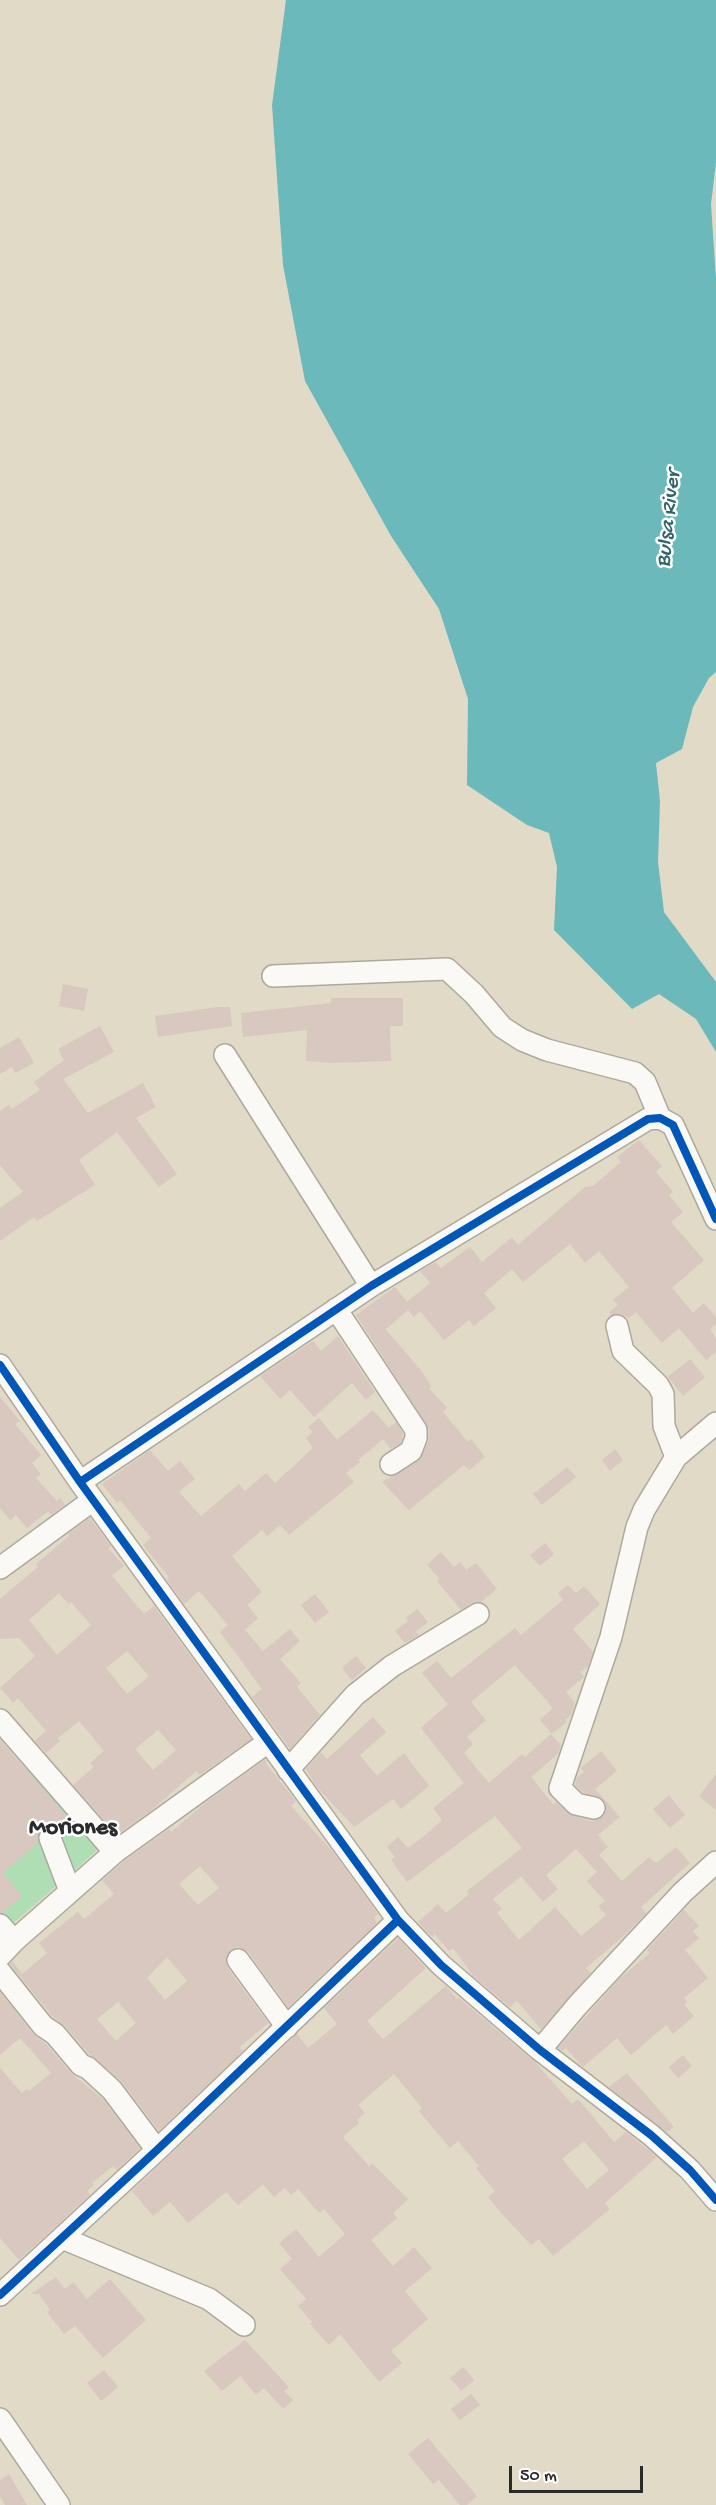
<!DOCTYPE html>
<style>
body{margin:0}
#map{position:relative;width:716px;height:2505px;overflow:hidden;background:#e0dac6;font-family:"Gochi Hand",sans-serif}
canvas{display:block}
.scale{position:absolute;left:509px;top:2466px;width:134px;height:27px;box-sizing:border-box;border:3px solid #2b2b2b;border-top:0;padding-left:8px;font-size:18px;line-height:21px;white-space:nowrap;color:#2b2b2b;-webkit-text-stroke:4px #fff;paint-order:stroke}
</style>
<div id="map">
<canvas width="716" height="2505"></canvas>
<div class="scale">50 m</div>
</div>
<script>
const ctx = document.querySelector('canvas').getContext('2d');
ctx.lineJoin = 'round';
function fillPath(path, color) {
  ctx.fillStyle = color;
  ctx.fill(path, 'evenodd');
}
function poly(rows) {
  const path = new Path2D();
  for (const r of rows) {
    path.moveTo(r[0], r[1]);
    for (let i = 2; i < r.length; i += 2) path.lineTo(r[i], r[i + 1]);
  }
  return path;
}
function trace(path, color, width, dash) {
  ctx.strokeStyle = color;
  ctx.lineWidth = width;
  ctx.lineCap = dash ? 'butt' : 'round';
  ctx.setLineDash(dash || []);
  ctx.stroke(path);
}
function label(font, color, halo, rows, align = 'center') {
  ctx.font = font + ' "Gochi Hand",sans-serif';
  ctx.lineWidth = 5;
  ctx.setLineDash([]);
  ctx.textBaseline = 'middle';
  ctx.strokeStyle = halo;
  ctx.fillStyle = color;
  for (const [text, x, y, turn = 0] of rows) {
    ctx.save();
    ctx.translate(x, y);
    ctx.rotate((+turn || 0) * Math.PI / 180);
    ctx.textAlign = isNaN(turn) ? turn : align;
    if (halo) ctx.strokeText(text, 0, 0);
    ctx.fillText(text, 0, 0);
    ctx.restore();
  }
}
const green = poly([
 [32,1764,102,1846,10,1926,0,1915,0,1792]
]);
const water = poly([
 [286,0,716,0,716,162,711,204,716,279,716,672,709,678,693,707,682,749,656,763,660,801,658,862,664,912,716,982,716,1052,696,1019,659,994,632,1009,554,930,557,867,549,833,527,825,467,785,468,699,439,609,391,536,305,381,283,265,272,105]
]);
const building = poly([
 [63,984,88,989,84,1011,59,1006],
 [331,998,403,998,403,1026,390,1026,391,1061,331,1063,306,1061,307,1030,243,1037,241,1013,331,1003],
 [218,1007,230,1007,232,1026,158,1037,155,1016],
 [100,1026,114,1052,63,1079,88,1113,143,1083,156,1107,136,1118,177,1174,159,1187,117,1132,79,1160,95,1185,37,1221,34,1217,0,1241,0,1208,23,1192,0,1165,0,1111,9,1105,12,1109,40,1090,34,1082,64,1060,58,1049],
 [19,1037,34,1063,15,1073,12,1067,0,1074,0,1048],
 [639,1140,662,1166,656,1172,673,1192,669,1195,683,1212,671,1222,704,1260,672,1288,693,1313,704,1303,716,1317,716,1324,710,1329,716,1339,716,1352,706,1360,679,1328,662,1343,636,1312,629,1318,620,1314,611,1315,609,1312,618,1305,613,1300,629,1287,599,1251,585,1263,570,1244,523,1282,512,1269,484,1293,496,1308,474,1326,469,1320,444,1340,420,1311,414,1317,408,1310,386,1329,387,1331,420,1369,431,1386,429,1388,447,1408,443,1412,468,1442,471,1439,485,1457,469,1470,464,1465,409,1510,382,1482,418,1461,428,1443,429,1429,356,1315,395,1287,407,1302,430,1283,420,1271,435,1262,441,1268,470,1247,482,1262,512,1237,518,1245,585,1187,593,1186,621,1162,617,1157],
 [338,1336,375,1392,366,1400,352,1383,314,1417,290,1390,280,1399,260,1376,313,1341,321,1351],
 [690,1359,705,1377,683,1396,668,1377],
 [0,1397,20,1421,15,1424,41,1455,32,1463,41,1474,36,1478,57,1501,60,1498,65,1505,51,1515,48,1511,27,1528,16,1515,10,1520,0,1508],
 [373,1410,389,1428,396,1422,403,1434,401,1443,391,1449,383,1439,358,1460,360,1462,346,1473,354,1482,289,1535,280,1525,267,1536,262,1530,232,1556,262,1592,247,1605,258,1618,245,1630,263,1651,290,1629,300,1641,280,1659,301,1683,297,1687,320,1715,290,1749,252,1697,262,1689,220,1632,228,1625,199,1591,184,1604,167,1580,169,1577,143,1545,151,1538,120,1500,117,1503,102,1484,150,1450,168,1471,180,1461,195,1479,179,1492,201,1516,239,1484,245,1491,266,1473,275,1483,313,1448,306,1438,313,1432,308,1427,319,1418,337,1440],
 [615,1449,623,1460,610,1471,602,1460],
 [567,1467,576,1477,542,1505,533,1494],
 [90,1518,111,1546,108,1548,124,1566,112,1576,144,1614,154,1606,251,1739,200,1775,196,1771,153,1809,117,1835,73,1785,94,1767,90,1763,104,1751,79,1721,58,1738,60,1741,46,1753,35,1741,46,1731,18,1698,13,1703,0,1688,35,1656,19,1638,0,1639,0,1599,38,1567,36,1564,69,1536,68,1534],
 [59,1593,69,1604,71,1602,91,1625,57,1655,29,1620],
 [127,1651,149,1676,127,1694,106,1668],
 [158,1730,176,1750,153,1770,135,1749],
 [545,1543,554,1554,540,1566,530,1555],
 [441,1552,454,1567,460,1562,466,1570,476,1563,497,1589,481,1602,472,1603,461,1610,437,1581,440,1579,427,1565],
 [568,1585,576,1593,584,1586,600,1604,573,1629,593,1652,588,1666,580,1672,584,1677,566,1692,575,1703,571,1715,565,1720,567,1722,552,1734,540,1720,553,1708,515,1665,471,1702,486,1720,467,1737,473,1744,464,1753,489,1783,522,1754,525,1757,551,1734,561,1745,558,1754,531,1777,553,1804,556,1802,573,1816,592,1821,604,1816,606,1804,602,1798,582,1792,575,1785,577,1778,584,1772,581,1768,601,1751,617,1771,595,1789,620,1817,598,1835,608,1847,599,1855,622,1881,649,1857,656,1863,676,1847,690,1863,641,1907,646,1913,627,1933,586,1968,591,1973,541,2029,517,2001,510,2007,474,1977,453,1948,449,1951,435,1934,432,1937,418,1922,438,1904,446,1913,469,1894,467,1891,522,1848,495,1816,407,1882,391,1860,395,1857,387,1847,398,1837,408,1848,423,1837,442,1820,433,1808,464,1783,421,1728,448,1704,422,1673,437,1661,451,1678,515,1628,521,1635,563,1600,558,1593],
 [576,1849,597,1872,587,1881,605,1901,598,1906,606,1915,581,1936,555,1907,519,1940,497,1913,502,1909,493,1899,521,1876,543,1902,558,1889,546,1875],
 [315,1594,329,1612,315,1623,301,1605],
 [417,1609,428,1622,416,1632,419,1635,405,1643,395,1631,408,1621,406,1618],
 [356,1656,366,1668,352,1680,342,1668],
 [373,1717,386,1732,360,1755,377,1776,404,1753,429,1786,401,1809,393,1799,354,1827,316,1786,306,1769,321,1752,327,1759],
 [0,1739,68,1818,57,1827,46,1826,41,1830,38,1843,3,1873,22,1896,2,1913,0,1913],
 [266,1759,266,1764,296,1801,291,1806,333,1852,378,1914,374,1917,377,1923,288,2007,248,1952,237,1947,230,1950,226,1955,227,1967,268,2023,240,2047,243,2051,159,2131,122,2082,89,2054,65,2026,52,2016,10,1964,12,1961,22,1974,47,1953,39,1943,78,1912,84,1919,114,1894,102,1880,123,1862,169,1829,171,1832,204,1804],
 [200,1866,219,1888,198,1905,179,1884],
 [167,1957,187,1981,165,2000,147,1978],
 [118,2002,136,2023,116,2041,97,2019],
 [716,1774,716,1810,699,1796],
 [669,1795,685,1815,670,1828,653,1809],
 [684,1910,699,1926,693,1931,699,1938,685,1950,708,1978,684,1998,687,2002,684,2005,694,2016,673,2034,666,2025,631,2055,617,2038,583,2067,566,2048,562,2051,558,2048,620,1978,650,1953,647,1950],
 [398,1938,426,1968,367,2021,383,2039,446,1986,457,1999,459,1998,535,2062,572,2104,578,2099,614,2142,626,2132,657,2157,605,2203,610,2209,553,2256,539,2239,531,2245,504,2216,488,2197,495,2191,476,2168,479,2166,458,2141,450,2148,419,2111,422,2108,394,2074,358,2105,365,2113,357,2120,359,2123,343,2137,369,2166,372,2163,408,2199,393,2213,397,2218,371,2240,393,2266,414,2247,432,2268,405,2291,428,2319,391,2351,402,2363,379,2382,340,2334,329,2345,310,2324,312,2322,298,2306,306,2299,280,2269,292,2259,279,2243,296,2229,319,2257,345,2234,324,2209,319,2213,298,2189,291,2195,285,2188,274,2197,263,2184,238,2205,226,2192,188,2223,170,2202,153,2216,132,2191,297,2034,308,2048,337,2024,324,2008],
 [584,2141,609,2170,587,2189,562,2159],
 [0,1992,33,2034,46,2044,72,2074,103,2099,140,2148,117,2170,113,2166,92,2183,94,2185,87,2191,90,2195,19,2260,0,2238,0,2068,22,2093,27,2089,29,2091,51,2073,20,2038,0,2055],
 [683,2055,692,2066,678,2078,669,2067],
 [627,2073,674,2127,667,2132,609,2087],
 [56,2277,65,2289,73,2282,87,2299,110,2279,146,2320,103,2358,75,2326,64,2334,47,2312,50,2310,39,2294,31,2294],
 [245,2340,289,2387,284,2391,293,2400,283,2409,264,2388,256,2395,240,2376,222,2391,204,2371],
 [463,2367,474,2380,461,2391,450,2378],
 [104,2370,118,2387,101,2401,87,2383],
 [471,2394,480,2405,460,2420,451,2409],
 [428,2438,477,2496,467,2505,460,2505,439,2480,433,2484,408,2454],
 [9,2474,27,2505,5,2505,0,2496,0,2480]
]);
const minor = poly([
 [273,976,447,969,474,994,502,1027,522,1040,547,1050,635,1073,645,1082,660,1118],
 [225,1055,371,1286],
 [336,1309,416,1430,416,1438,411,1451,391,1464],
 [617,1326,623,1351,658,1385,663,1394,664,1426,676,1457],
 [0,1365,80,1482,398,1920,441,1965,540,2050,651,2135,690,2170,716,2200],
 [80,1482,371,1286,648,1119,660,1118,673,1125,716,1219],
 [0,1568,93,1500],
 [0,1720,115,1852,14,1941,0,1956],
 [288,1770,355,1695,392,1666,478,1614],
 [594,1808,576,1804,560,1788,611,1637,637,1527,644,1510,676,1457,716,1423],
 [50,1838,70,1891],
 [115,1852,268,1742],
 [0,1925,14,1941],
 [238,1960,287,2027],
 [0,1972,43,2026,55,2034,81,2065,88,2068,112,2090,157,2150],
 [540,2050,577,2006,683,1892,716,1862],
 [62,2238,209,2299,244,2325],
 [0,2295,157,2150,398,1920],
 [0,2419,59,2505]
]);
const cycleway = poly([
 [0,1365,80,1482,398,1920,441,1965,540,2050,651,2135,690,2170,716,2200],
 [80,1482,371,1286,648,1119,660,1118,673,1125,716,1219],
 [0,2295,157,2150,398,1920]
]);
const waterNames = [
 ["Bulsa River",670,519,-84]
];
const quarterNames = [
 ["Moriones",73,1829]
];
fillPath(green, '#b0deb4');
fillPath(water, '#6cb9bb');
fillPath(building, '#d8c8bf');
trace(minor, '#ada99d', 24);
trace(minor, '#faf9f6', 21);
trace(cycleway, '#0057b8', 8);
label('italic 22px', '#32656a', '#fff', waterNames);
label('bold 24px', '#2b2b2b', '#fff', quarterNames);
</script>
